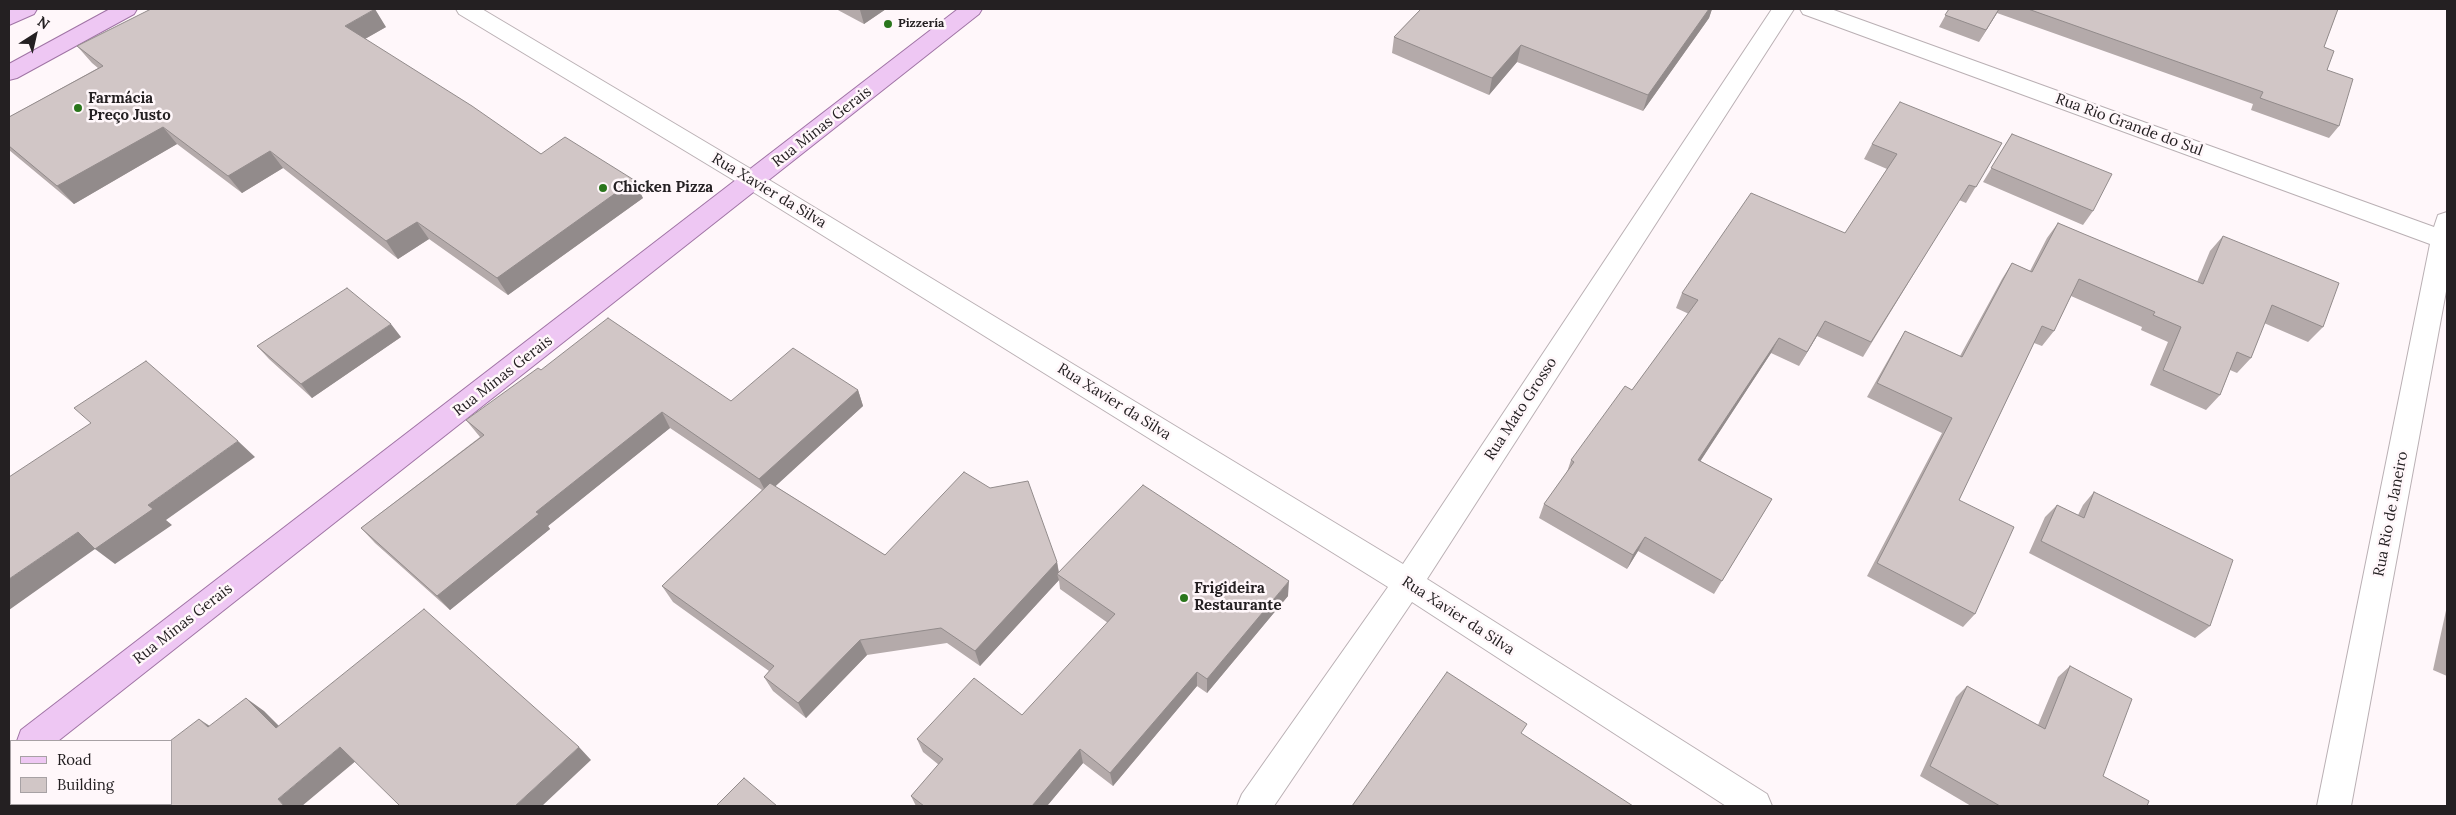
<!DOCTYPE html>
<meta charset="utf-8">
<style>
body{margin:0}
#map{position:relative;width:2456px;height:815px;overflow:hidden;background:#fff7fa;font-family:Lora,serif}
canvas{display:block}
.frame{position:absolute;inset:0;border:10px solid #242022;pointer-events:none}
.legend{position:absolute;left:10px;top:740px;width:162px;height:65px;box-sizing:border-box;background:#fff7fa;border:1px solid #a7a1a4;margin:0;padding:6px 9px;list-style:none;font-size:15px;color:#242022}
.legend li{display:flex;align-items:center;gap:10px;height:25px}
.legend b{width:25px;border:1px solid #a7a1a4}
.north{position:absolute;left:10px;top:10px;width:50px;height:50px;-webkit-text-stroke:4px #fff7fa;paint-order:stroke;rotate:35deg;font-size:14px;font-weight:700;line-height:20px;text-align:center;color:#242022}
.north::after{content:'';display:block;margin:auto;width:18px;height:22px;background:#242022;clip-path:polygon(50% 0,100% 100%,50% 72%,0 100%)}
</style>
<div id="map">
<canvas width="2456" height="815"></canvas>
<div class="frame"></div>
<ul class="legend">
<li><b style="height:6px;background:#eec7f3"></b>Road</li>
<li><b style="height:14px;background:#d1c6c6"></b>Building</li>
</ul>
<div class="north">N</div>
</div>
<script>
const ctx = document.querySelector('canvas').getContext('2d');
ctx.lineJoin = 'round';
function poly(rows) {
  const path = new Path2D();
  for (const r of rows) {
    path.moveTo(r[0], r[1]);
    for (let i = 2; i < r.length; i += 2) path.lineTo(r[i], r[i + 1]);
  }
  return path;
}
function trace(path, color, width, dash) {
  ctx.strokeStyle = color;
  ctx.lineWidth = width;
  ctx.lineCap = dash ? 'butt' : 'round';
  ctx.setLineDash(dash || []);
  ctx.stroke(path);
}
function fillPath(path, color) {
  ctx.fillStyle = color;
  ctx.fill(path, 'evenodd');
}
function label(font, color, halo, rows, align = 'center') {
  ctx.font = font + ' Lora,serif';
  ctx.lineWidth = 5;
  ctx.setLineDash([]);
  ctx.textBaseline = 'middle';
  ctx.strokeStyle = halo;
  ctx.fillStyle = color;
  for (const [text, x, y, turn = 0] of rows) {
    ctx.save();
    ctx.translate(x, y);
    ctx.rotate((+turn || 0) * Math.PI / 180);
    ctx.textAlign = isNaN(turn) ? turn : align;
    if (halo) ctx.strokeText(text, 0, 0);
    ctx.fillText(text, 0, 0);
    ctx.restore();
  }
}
const minor = poly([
 [456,9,482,9,761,175,1403,564,1772,9,1794,9,1427,579,1767,794,1772,806,1726,806,1412,602,1274,806,1237,806,1242,794,1388,587,745,187,459,14,456,9],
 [1800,9,1831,9,2434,227,2438,215,2447,212,2447,286,2351,806,2317,806,2430,244,1803,14,1800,9]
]);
const major = poly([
 [9,9,37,9,34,14,9,25,9,9],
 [110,9,137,9,134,14,17,78,9,80,9,64,110,9],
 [958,9,982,9,979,14,58,741,17,741,21,730,958,9],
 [11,742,11,775,9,776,9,743,11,742]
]);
const wall = poly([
 [836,9,886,9,864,24],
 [1421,9,1712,9,1709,18,1643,111,1517,62,1489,95,1392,53,1394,37],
 [1949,9,2338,9,2324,47,2327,70,2339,126,2329,138,2251,110,2253,104,1997,13,1979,42,1939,27],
 [386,27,365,39,541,154,643,198,508,295,429,239,398,259,283,168,242,193,177,144,74,204,9,150,9,117,98,68,92,63,77,46],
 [2012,134,2093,211,2083,225,1983,182],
 [2002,143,1966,203,1959,200,1863,357,1817,336,1799,366,1771,353,1700,461,1772,499,1714,594,1638,551,1627,569,1539,518,1544,504,1567,472,1571,460,1632,390,1689,314,1676,308,1682,293,1845,233,1887,169,1864,159,1872,144],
 [2058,223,2197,282,2210,251,2223,236,2323,327,2308,342,2264,323,2251,358,2237,373,2230,370,2220,395,2206,410,2150,385,2168,342,2141,330,2142,327,2071,296,2054,331,2042,346,2034,343,1959,500,1975,614,1963,627,1867,576,1942,433,1867,397,1896,346,1905,331,1960,356,2002,279,2012,263,2030,271,2047,238],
 [401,337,312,398,269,359,257,346],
 [541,370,731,401,858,390,863,406,775,486,885,555,1057,562,1059,572,1288,596,1207,693,1197,686,1113,786,1083,763,1047,806,916,806,911,796,939,765,923,752,917,739,1022,715,1108,623,1060,589,1059,580,980,666,947,643,867,655,806,718,773,691,764,677,769,671,673,602,662,586,762,490,670,428,548,526,550,529,450,610,375,543,361,528,480,437,466,420],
 [2094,492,2210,626,2195,638,2029,553,2045,517,2057,505,2078,515,2083,505],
 [2447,606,2447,676,2433,670],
 [2070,666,2103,776,2147,806,1971,806,1920,776,1956,697,1967,686,2038,725,2058,677]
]);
const shadedWall = poly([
 [375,9,386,27,356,44,345,26],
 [862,9,886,9,864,24,860,10],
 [1709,9,1712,9,1709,18,1643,111,1648,95],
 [1999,9,1997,13,1979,42,1986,30],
 [1521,45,1517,62,1489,95,1492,78],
 [163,127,177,144,74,204,57,186],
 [270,151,283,168,242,193,228,176],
 [634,180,643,198,508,295,497,278],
 [417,222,429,239,398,259,386,241],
 [1825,321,1817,336,1799,366,1807,352],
 [391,324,401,337,312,398,301,384],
 [1779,338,1771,353,1692,474,1698,460],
 [858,390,863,406,767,494,759,479],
 [662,412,670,428,548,526,550,529,450,610,437,596,536,512],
 [238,441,255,457,166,520,172,525,115,564,95,549,9,610,9,579,78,532,148,505],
 [1645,537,1638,551,1627,569,1633,555],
 [1057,562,1059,575,1057,574,1059,580,980,666,975,651],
 [1289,581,1288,596,1207,693,1207,679],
 [860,640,867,655,806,718,798,703],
 [1197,672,1197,686,1113,786,1110,773],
 [246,698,264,711,294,741,276,728],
 [199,719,219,732,208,727],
 [340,747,357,760,302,806,284,806,278,799],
 [579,747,591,760,542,806,515,806],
 [1080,749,1083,763,1047,806,1032,806]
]);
const building = poly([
 [151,9,375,9,345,26,472,106,541,154,565,137,634,180,497,278,417,222,386,241,270,151,228,176,163,127,57,186,9,146,9,117,103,66,77,46,151,9],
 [1421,9,1709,9,1648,95,1521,45,1492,78,1394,37,1421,9],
 [1949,9,1999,9,1986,30,1945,15,1949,9],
 [2028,9,2338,9,2324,47,2334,51,2327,70,2353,79,2339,126,2260,98,2263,92,2028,9],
 [1900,102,2002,143,1976,187,1969,185,1871,342,1825,321,1807,352,1779,338,1698,460,1772,499,1722,581,1645,537,1633,555,1544,504,1574,462,1571,460,1625,386,1632,390,1698,300,1682,293,1751,193,1845,233,1897,154,1872,144,1900,102],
 [2012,134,2112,174,2093,211,1991,168,2012,134],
 [2058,223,2203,284,2223,236,2339,283,2323,327,2272,305,2251,358,2237,352,2220,395,2163,370,2181,327,2153,315,2155,312,2079,279,2054,331,2042,326,1959,500,2014,527,1975,614,1877,563,1952,418,1877,383,1905,331,1962,357,2012,263,2032,272,2058,223],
 [347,288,391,324,301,384,257,346,347,288],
 [608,318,731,401,793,348,858,390,759,479,662,412,536,512,539,514,437,596,361,528,484,435,466,420,538,368,541,370,608,318],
 [146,361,238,441,148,505,153,509,95,549,78,532,9,579,9,477,91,423,74,408,146,361],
 [964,472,990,488,1028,481,1057,562,975,651,941,628,860,640,798,703,764,677,774,666,662,586,770,483,885,555,964,472],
 [1143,485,1289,581,1207,679,1197,672,1110,773,1080,749,1032,806,924,806,911,796,943,759,917,739,974,678,1022,715,1115,614,1057,574,1143,485],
 [2094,492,2233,560,2210,626,2041,541,2057,505,2084,518,2094,492],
 [424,609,579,747,515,806,400,806,340,747,278,799,284,806,156,806,154,804,171,804,171,741,170,741,199,719,208,727,246,698,276,728,424,609],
 [2070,666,2132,699,2103,776,2149,801,2147,806,2000,806,1930,766,1967,686,2045,729,2070,666],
 [1447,672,1527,724,1521,733,1633,806,1352,806,1447,672],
 [744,778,777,806,716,806,744,778]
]);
const markers = [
 [888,24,5,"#2a761c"],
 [78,108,5,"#2a761c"],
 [603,188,5,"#2a761c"],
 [1184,598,5,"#2a761c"]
];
const farPoinames = [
 ["Pizzería",898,24]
];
const poiNames = [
 ["Farmácia",88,99],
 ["Preço Justo",88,116],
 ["Chicken Pizza",613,188],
 ["Frigideira",1194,589],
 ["Restaurante",1194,606]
];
const streetNames = [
 ["Rua Rio Grande do Sul",2129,125,20],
 ["Rua Minas Gerais",822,127,-38],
 ["Rua Xavier da Silva",769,191,31],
 ["Rua Minas Gerais",503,376,-38],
 ["Rua Xavier da Silva",1114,402,32],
 ["Rua Mato Grosso",1521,409,-57],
 ["Rua Rio de Janeiro",2391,514,-79],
 ["Rua Xavier da Silva",1458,616,33],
 ["Rua Minas Gerais",183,624,-38]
];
trace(minor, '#bab0b4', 2);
trace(major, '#a074a5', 2);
fillPath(minor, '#fff');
fillPath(major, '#eec7f3');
fillPath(wall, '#b4aaaa');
fillPath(shadedWall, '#928b8b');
fillPath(building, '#d1c6c6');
trace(building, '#928b8b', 1);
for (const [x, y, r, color] of markers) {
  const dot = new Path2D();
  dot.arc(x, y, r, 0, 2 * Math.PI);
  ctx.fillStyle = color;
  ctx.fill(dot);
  trace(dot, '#fff7fa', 2);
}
label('bold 12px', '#242022', '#fff7fa', farPoinames, 'left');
label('bold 15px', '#242022', '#fff7fa', poiNames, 'left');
label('15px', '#242022', '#fff7fa', streetNames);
</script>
